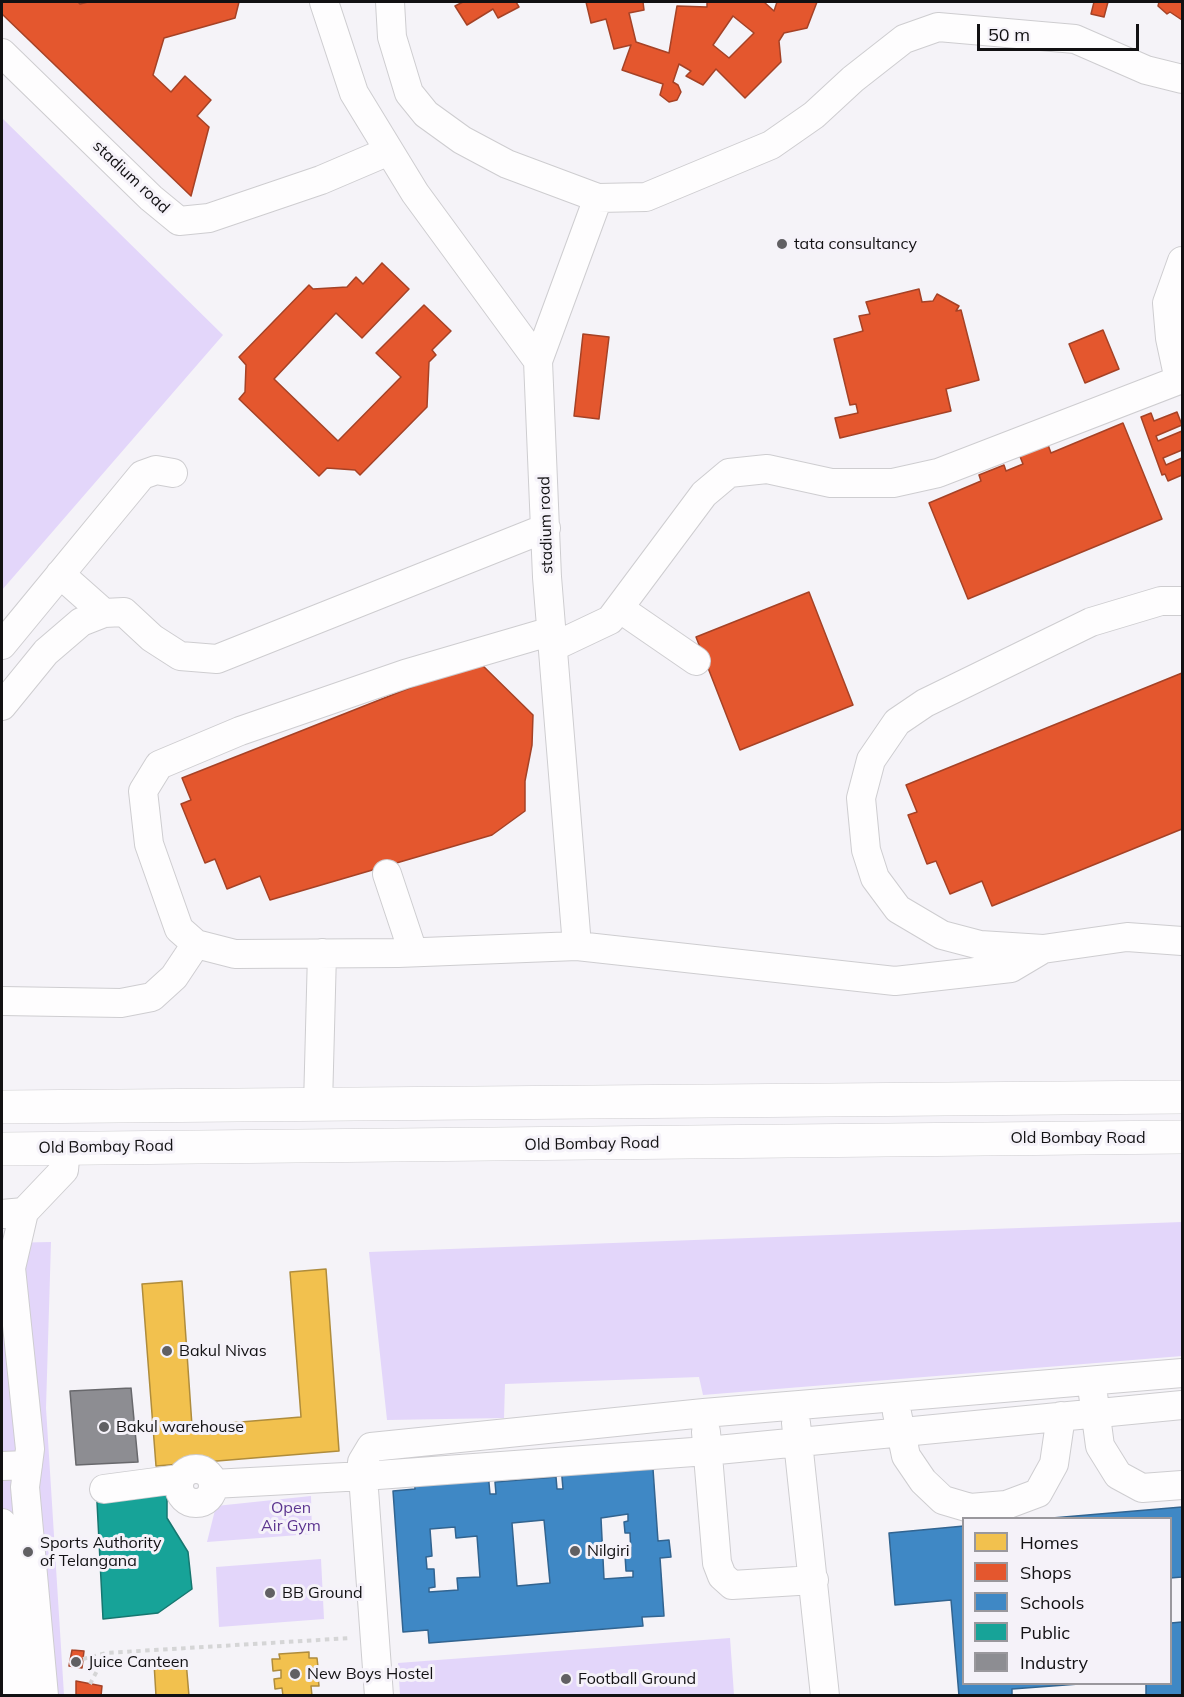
<!DOCTYPE html>
<style>
body{margin:0}
#map{position:relative;width:1184px;height:1697px;overflow:hidden;background:#f5f3f8;font-family:Mulish,sans-serif}
canvas{display:block}
.frame{position:absolute;inset:0;border:3px solid #121113;pointer-events:none}
.legend{position:absolute;left:962px;top:1517px;width:210px;height:168px;box-sizing:border-box;background:#f5f2f9;border:2px solid #9a989d;margin:0;padding:8px 10px;list-style:none;font-size:18px;color:#121113}
.legend li{display:flex;align-items:center;gap:12px;height:30px}
.legend b{width:30px;border:2px solid #9a989d}
.scale{position:absolute;left:977px;top:24px;width:162px;height:27px;box-sizing:border-box;border:3px solid #121113;border-top:0;padding-left:8px;font-size:18px;line-height:21px;white-space:nowrap;color:#121113;-webkit-text-stroke:4px #f5f2f9;paint-order:stroke}
</style>
<div id="map">
<canvas width="1184" height="1697"></canvas>
<div class="frame"></div>
<ul class="legend">
<li><b style="height:16px;background:#f2c14e"></b>Homes</li>
<li><b style="height:16px;background:#e4572e"></b>Shops</li>
<li><b style="height:16px;background:#3f88c5"></b>Schools</li>
<li><b style="height:16px;background:#17a398"></b>Public</li>
<li><b style="height:16px;background:#8d8d92"></b>Industry</li>
</ul>
<div class="scale">50 m</div>
</div>
<script>
const ctx = document.querySelector('canvas').getContext('2d');
ctx.lineJoin = 'round';
function fillPath(path, color) {
  ctx.fillStyle = color;
  ctx.fill(path, 'evenodd');
}
function poly(rows) {
  const path = new Path2D();
  for (const r of rows) {
    if (r.length === 3) {
      path.moveTo(r[0] + r[2], r[1]);
      path.arc(r[0], r[1], r[2], 0, 2 * Math.PI);
      continue;
    }
    path.moveTo(r[0], r[1]);
    for (let i = 2; i < r.length; i += 2) path.lineTo(r[i], r[i + 1]);
  }
  return path;
}
function trace(path, color, width, dash) {
  ctx.strokeStyle = color;
  ctx.lineWidth = width;
  ctx.lineCap = dash ? 'butt' : 'round';
  ctx.setLineDash(dash || []);
  ctx.stroke(path);
}
function label(font, color, halo, rows, align = 'center') {
  ctx.font = font + ' Mulish,sans-serif';
  ctx.lineWidth = 6;
  ctx.setLineDash([]);
  ctx.textBaseline = 'middle';
  ctx.strokeStyle = halo;
  ctx.fillStyle = color;
  for (const [text, x, y, turn = 0] of rows) {
    ctx.save();
    ctx.translate(x, y);
    ctx.rotate((+turn || 0) * Math.PI / 180);
    ctx.textAlign = isNaN(turn) ? turn : align;
    if (halo) ctx.strokeText(text, 0, 0);
    ctx.fillText(text, 0, 0);
    ctx.restore();
  }
}
const green = poly([
 [2,118,223,335,2,590],
 [1182,1222,1182,1356,703,1395,699,1377,505,1384,504,1418,387,1420,369,1252],
 [51,1242,46,1408,64,1695,2,1695,2,1243],
 [311,1496,312,1534,207,1542,216,1506],
 [321,1559,324,1619,219,1627,216,1567],
 [730,1638,734,1695,400,1695,398,1663]
]);
const homes = poly([
 [326,1269,339,1451,156,1466,142,1284,182,1281,192,1426,301,1417,290,1272,326,1269],
 [309,1652,309,1658,317,1658,318,1667,310,1668,310,1677,318,1676,319,1686,311,1686,312,1696,283,1696,282,1688,275,1689,274,1679,281,1678,281,1670,273,1671,272,1659,280,1659,279,1654,309,1652],
 [186,1661,189,1696,156,1696,154,1663,186,1661]
]);
const shops = poly([
 [2,2,78,2,80,4,88,2,239,2,235,18,164,38,153,75,171,92,185,76,211,100,197,116,209,127,191,196,2,14,2,2],
 [463,2,516,2,519,7,498,18,493,9,467,25,455,6,463,2],
 [586,2,643,2,644,10,629,13,636,42,669,53,677,6,707,7,707,2,764,2,774,11,777,2,817,2,807,28,784,33,779,41,781,62,745,98,716,69,703,85,686,76,691,71,679,64,673,82,678,85,681,92,677,100,669,102,660,95,663,84,622,70,631,45,614,49,606,19,591,23,586,2],
 [733,16,754,33,729,58,713,45,733,16],
 [1094,2,1108,2,1104,17,1091,14,1094,2],
 [1159,2,1182,2,1182,20,1170,12,1167,14,1158,6,1159,2],
 [382,263,409,289,362,338,336,313,274,379,338,441,401,377,376,353,424,305,451,331,432,350,436,355,429,362,427,407,360,475,355,470,327,468,319,476,239,399,245,392,246,365,239,357,309,285,313,289,347,287,356,277,363,284,382,263],
 [919,289,922,302,933,301,937,294,959,306,956,311,961,310,979,380,946,389,951,411,840,438,835,418,858,413,856,404,850,405,834,339,863,331,859,316,870,314,866,302,919,289],
 [1103,330,1119,369,1085,383,1069,344,1103,330],
 [583,334,609,337,599,419,574,416,583,334],
 [1177,412,1182,425,1156,436,1158,441,1182,431,1182,450,1163,458,1166,465,1182,458,1182,475,1168,481,1165,474,1162,475,1141,417,1151,413,1154,421,1177,412],
 [1123,423,1162,519,968,599,929,503,981,481,979,475,1004,465,1006,471,1023,464,1019,454,1047,442,1051,453,1123,423],
 [809,592,853,705,740,750,696,637,809,592],
 [478,661,533,715,532,745,525,781,525,811,492,835,270,900,260,876,227,889,215,859,205,863,181,804,191,800,182,778,478,661],
 [1182,673,1182,829,992,906,982,881,950,894,936,861,927,864,908,815,917,812,906,785,1182,673],
 [72,1650,84,1651,82,1668,69,1666,72,1650],
 [76,1681,102,1686,101,1696,76,1696,76,1681]
]);
const schools = poly([
 [630,1460,630,1471,653,1469,658,1541,669,1540,671,1557,660,1558,664,1616,642,1617,643,1626,429,1643,428,1630,403,1632,393,1491,415,1489,414,1478,488,1472,490,1494,496,1494,495,1482,556,1477,557,1489,563,1489,561,1466,630,1460],
 [628,1514,628,1521,624,1522,625,1533,630,1533,631,1555,625,1555,626,1571,633,1571,633,1577,604,1579,601,1518,628,1514],
 [544,1520,550,1583,517,1586,512,1523,544,1520],
 [455,1527,456,1538,477,1536,480,1577,457,1578,458,1590,429,1592,429,1588,435,1587,434,1569,427,1569,426,1557,432,1556,430,1529,455,1527],
 [1182,1507,1182,1577,1170,1578,1170,1518,1052,1518,1182,1507],
 [964,1526,964,1684,1079,1684,1012,1689,1012,1696,959,1696,951,1600,895,1605,889,1533,964,1526],
 [1170,1611,1171,1623,1182,1622,1182,1696,1146,1696,1146,1684,1170,1684,1170,1611]
]);
const public = poly([
 [167,1492,167,1518,188,1552,192,1589,158,1613,103,1619,97,1502,167,1492]
]);
const industry = poly([
 [131,1388,138,1462,76,1465,70,1391,131,1388]
]);
const path = poly([
 [83,1659,106,1653,351,1638],
 [90,1684,106,1654]
]);
const minor = poly([
 [324,2,354,93,415,193,538,361,547,577,577,946],
 [390,2,392,37,409,93,426,114,462,140,507,164,598,198,538,361],
 [2,53,151,198,179,221,209,218,321,180,389,151],
 [598,198,646,197,771,145,814,115,853,79,904,39,938,27,1075,39,1146,70,1182,79],
 [60,574,104,613],
 [1182,601,1161,601,1091,622,925,703,897,722,871,760,861,798,866,850,875,878,898,909,942,935,980,945,1043,949,1127,937,1182,941],
 [619,608,696,661],
 [552,631,405,674,240,731,159,765,143,791,149,844,179,929,196,944,235,954,398,953,577,946,895,981,1011,968,1043,949],
 [2,645,142,475,156,470,173,473],
 [553,647,610,620,704,494,729,473,767,469,831,483,893,483,938,473,1179,380,1170,338,1167,303,1182,261],
 [2,706,46,652,81,622,104,613,124,612,152,638,180,656,217,659,546,528],
 [387,874,413,952],
 [2,1001,121,1003,152,997,174,977,196,944],
 [318,1105,322,953],
 [24,1212,11,1268,30,1449,25,1487,44,1696],
 [2,1214,24,1212,64,1170,66,1148],
 [1093,1394,1100,1446,1118,1475,1142,1488,1182,1485],
 [897,1413,906,1456,923,1481,943,1500,970,1508,1006,1505,1038,1493,1054,1464,1061,1416],
 [796,1423,825,1696],
 [706,1432,717,1563,722,1576,732,1585,814,1580],
 [2,1466,28,1465],
 [196,1486,17],
 [213,1484,364,1476,707,1451,1182,1405],
 [104,1489,179,1479],
 [2,1523,17,1696],
 [379,1696,362,1462,371,1447,704,1413,1182,1373]
]);
const major = poly([
 [2,1107,1182,1097],
 [2,1149,1182,1137]
]);
const markers = [
 [782,244,6,"#616063"],
 [167,1351,6,"#616063"],
 [104,1427,6,"#616063"],
 [575,1551,6,"#616063"],
 [28,1552,6,"#616063"],
 [270,1593,6,"#616063"],
 [76,1662,6,"#616063"],
 [295,1674,6,"#616063"],
 [566,1679,6,"#616063"]
];
const streetNames = [
 ["stadium road",131,177,43],
 ["stadium road",546,525,-92],
 ["Old Bombay Road",1078,1138],
 ["Old Bombay Road",592,1144,-1],
 ["Old Bombay Road",106,1147,-1]
];
const poiNames = [
 ["tata consultancy",794,244],
 ["Bakul Nivas",179,1351],
 ["Bakul warehouse",116,1427],
 ["Sports Authority",40,1543],
 ["of Telangana",40,1561],
 ["Nilgiri",587,1551],
 ["BB Ground",282,1593],
 ["Juice Canteen",88,1662],
 ["New Boys Hostel",307,1674],
 ["Football Ground",578,1679]
];
const parkNames = [
 ["Open",291,1508],
 ["Air Gym",291,1526]
];
fillPath(green, '#e3d6fa');
fillPath(homes, '#f2c14e');
trace(homes, '#af8c3c', 1.5);
fillPath(shops, '#e4572e');
trace(shops, '#a54226', 1.5);
fillPath(schools, '#3f88c5');
trace(schools, '#326490', 1.5);
fillPath(public, '#17a398');
trace(public, '#167770', 1.5);
fillPath(industry, '#8d8d92');
trace(industry, '#68686c', 1.5);
trace(minor, '#cecdd0', 30);
trace(major, '#cecdd0', 34);
trace(path, '#d5d5d6', 4, [4.5, 4.5]);
trace(minor, '#fefdfe', 28);
trace(major, '#fefdfe', 33);
for (const [x, y, r, color] of markers) {
  const dot = new Path2D();
  dot.arc(x, y, r, 0, 2 * Math.PI);
  ctx.fillStyle = color;
  ctx.fill(dot);
  trace(dot, '#f5f2f9', 2);
}
label('16px', '#121113', '#f5f2f9', streetNames);
label('16px', '#121113', '#f5f2f9', poiNames, 'left');
label('16px', '#5d3690', '#f5f2f9', parkNames);
</script>
